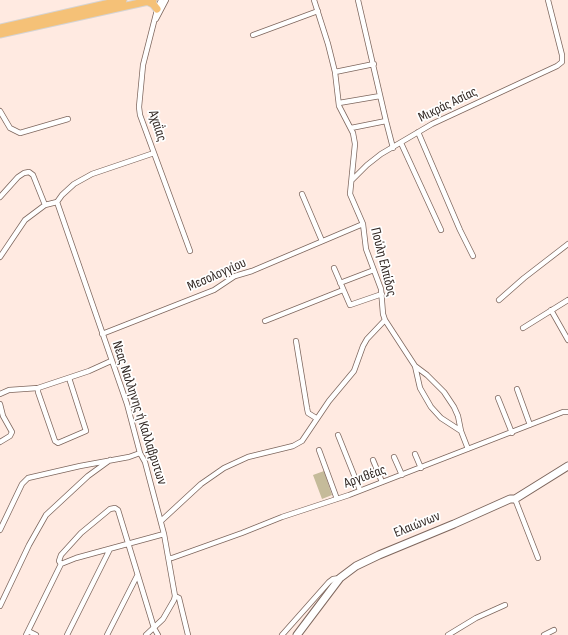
<!DOCTYPE html>
<meta charset="utf-8">
<style>
body{margin:0}
canvas{display:block;background:#ffeae1}
</style>
<canvas width="568" height="635"></canvas>
<script>
const ctx = document.querySelector('canvas').getContext('2d');
ctx.lineJoin = 'round';
function fillPath(path, color) {
  ctx.fillStyle = color;
  ctx.fill(path, 'evenodd');
}
function poly(rows) {
  const path = new Path2D();
  for (const r of rows) {
    path.moveTo(r[0], r[1]);
    for (let i = 2; i < r.length; i += 2) path.lineTo(r[i], r[i + 1]);
  }
  return path;
}
function trace(path, color, width, dash) {
  ctx.strokeStyle = color;
  ctx.lineWidth = width;
  ctx.lineCap = dash ? 'butt' : 'round';
  ctx.setLineDash(dash || []);
  ctx.stroke(path);
}
function label(font, color, halo, rows, align = 'center') {
  ctx.font = font + ' "Sofia Sans Condensed",sans-serif';
  ctx.lineWidth = 3.5;
  ctx.setLineDash([]);
  ctx.textBaseline = 'middle';
  ctx.strokeStyle = halo;
  ctx.fillStyle = color;
  for (const [text, x, y, turn = 0] of rows) {
    ctx.save();
    ctx.translate(x, y);
    ctx.rotate((+turn || 0) * Math.PI / 180);
    ctx.textAlign = isNaN(turn) ? turn : align;
    if (halo) ctx.strokeText(text, 0, 0);
    ctx.fillText(text, 0, 0);
    ctx.restore();
  }
}
const green = poly([
 [324,471,332,495,322,499,313,475]
]);
const minor = poly([
 [358,0,386,121,393,148],
 [156,19,166,0],
 [253,35,318,11],
 [335,72,374,64],
 [339,103,380,96],
 [0,111,10,128,20,133,68,119],
 [351,128,386,121],
 [418,132,460,230,473,256],
 [401,143,441,230],
 [154,153,190,251],
 [352,180,367,165,381,154,432,124,557,66,562,62,562,55,548,0],
 [302,194,322,241],
 [0,197,18,177,24,173,29,172,33,175,45,205],
 [57,202,127,404,140,453,145,462,164,534,175,596,174,600,163,619,146,635],
 [0,257,25,220,45,205,57,202,62,195,74,184,92,174,154,153,140,115,139,107,143,65,157,10,161,0],
 [334,268,350,305,382,294],
 [340,283,374,270],
 [499,300,524,278,568,244],
 [551,310,568,340],
 [385,320,415,366,420,388,431,407,441,418,461,431,468,449],
 [265,321,343,290],
 [523,328,568,300],
 [102,334,214,290,235,276,252,271,363,224],
 [296,341,307,408,308,413,316,418],
 [415,366,427,375,444,392,454,407,458,416,461,431],
 [69,378,86,431,58,443,55,441,38,392,38,388,89,371,111,361],
 [517,389,530,425],
 [0,394,9,390,38,388],
 [498,398,512,433],
 [0,404,3,416,12,432,10,436,0,442],
 [338,435,360,490],
 [319,450,337,499],
 [415,454,421,468],
 [394,457,402,475],
 [373,460,382,482],
 [515,499,538,558],
 [161,521,201,484,224,468,248,457,293,446,302,441,329,401,354,371,363,346,367,339,385,320,383,314,381,289,366,249,363,224,350,194,355,144,353,133,339,106,335,72,328,44,314,0],
 [0,530,22,484,28,478,80,466,129,457,140,453],
 [169,558,172,558,242,533,282,517,349,495,563,412,568,412],
 [61,564,59,561,61,555,81,533,110,509,115,508,118,510,154,628,158,635],
 [61,564,76,558,164,534],
 [175,596,179,598,188,635],
 [0,606,29,545,46,515,88,476,110,460],
 [28,631,36,635],
 [26,635,61,564],
 [67,635,110,549],
 [107,635,137,576],
 [282,635,329,582,333,579,340,578],
 [448,635,476,618,505,605],
 [544,635,554,630]
]);
const secondary = poly([
 [297,635,340,578,356,566,379,555,454,524,510,499,515,499,568,466]
]);
const primary = poly([
 [147,1,153,4,157,9],
 [0,28,123,0],
 [0,34,153,0]
]);
const streetNames = [
 ["Μικράς Ασίας",448,105,-26],
 ["Αχαΐας",157,126,72],
 ["Πούλη Ελπίδος",383,262,76],
 ["Μεσολογγίου",217,275,-24],
 ["Νεας Nαλληνης ή Καλλαβρυτων",139,413,72],
 ["Αργιθέας",365,477,-20],
 ["Ελαιώνων",417,525,-22]
];
fillPath(green, '#c5bb9a');
trace(minor, '#7e675e', 6);
trace(secondary, '#7e675e', 9);
trace(primary, '#d6d4d3', 9);
trace(minor, '#fff', 4.5);
trace(secondary, '#fff', 7);
trace(primary, '#f5c177', 7);
label('14px', '#332925', '#fff', streetNames);
</script>
